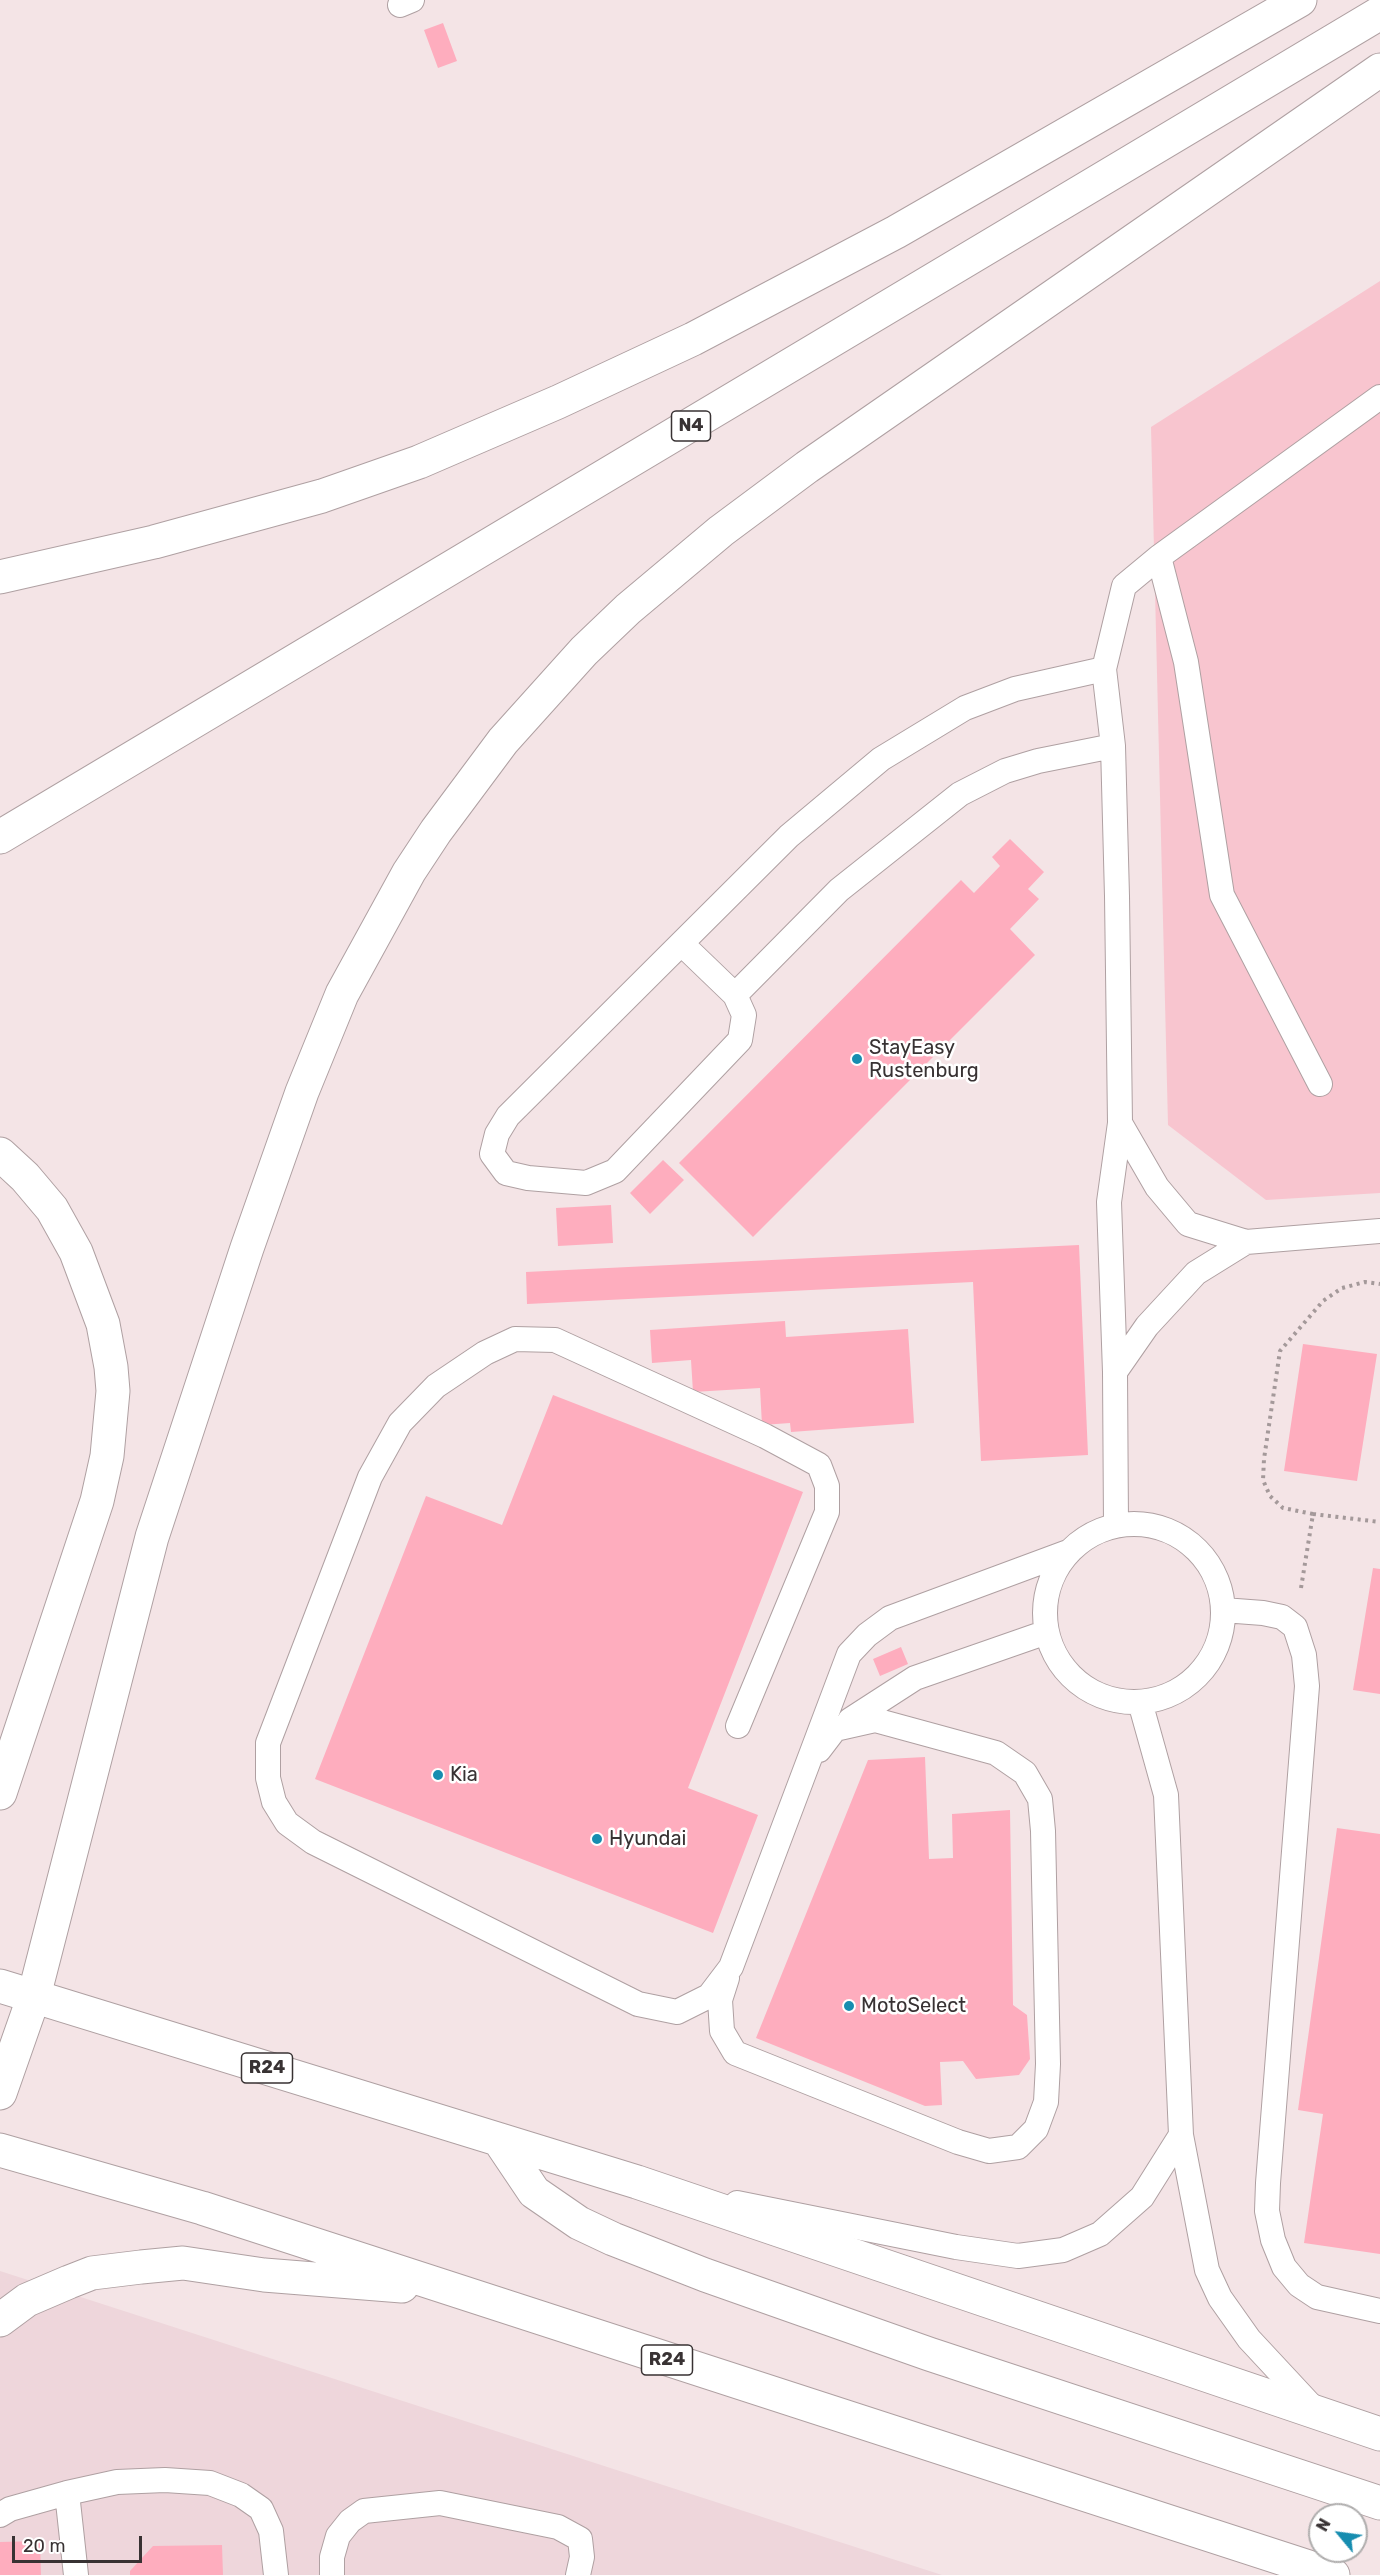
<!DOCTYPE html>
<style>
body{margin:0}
#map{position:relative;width:1380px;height:2575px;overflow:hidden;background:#f4e4e6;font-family:Rubik,sans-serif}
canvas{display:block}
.north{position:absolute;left:1308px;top:2503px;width:60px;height:60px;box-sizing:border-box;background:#fff;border:2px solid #afadad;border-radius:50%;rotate:299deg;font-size:16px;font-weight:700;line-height:24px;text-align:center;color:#383233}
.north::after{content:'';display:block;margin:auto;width:21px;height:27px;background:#178db0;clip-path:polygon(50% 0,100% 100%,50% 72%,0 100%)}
.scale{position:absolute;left:12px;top:2536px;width:130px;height:27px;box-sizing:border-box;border:3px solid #383233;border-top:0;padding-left:8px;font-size:18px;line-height:21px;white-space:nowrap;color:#383233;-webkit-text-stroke:4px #fff;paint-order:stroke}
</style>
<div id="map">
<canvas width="1380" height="2575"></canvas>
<div class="north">N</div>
<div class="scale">20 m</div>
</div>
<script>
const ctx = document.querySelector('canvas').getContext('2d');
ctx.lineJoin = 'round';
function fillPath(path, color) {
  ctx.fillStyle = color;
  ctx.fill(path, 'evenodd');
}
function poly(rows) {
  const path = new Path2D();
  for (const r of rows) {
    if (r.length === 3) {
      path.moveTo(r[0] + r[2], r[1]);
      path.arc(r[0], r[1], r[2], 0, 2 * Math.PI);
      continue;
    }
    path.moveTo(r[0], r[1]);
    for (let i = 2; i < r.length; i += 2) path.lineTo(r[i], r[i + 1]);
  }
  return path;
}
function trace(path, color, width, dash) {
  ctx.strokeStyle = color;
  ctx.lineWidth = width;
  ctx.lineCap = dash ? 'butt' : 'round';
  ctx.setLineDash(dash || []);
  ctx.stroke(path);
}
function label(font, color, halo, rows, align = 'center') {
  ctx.font = font + ' Rubik,sans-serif';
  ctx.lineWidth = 5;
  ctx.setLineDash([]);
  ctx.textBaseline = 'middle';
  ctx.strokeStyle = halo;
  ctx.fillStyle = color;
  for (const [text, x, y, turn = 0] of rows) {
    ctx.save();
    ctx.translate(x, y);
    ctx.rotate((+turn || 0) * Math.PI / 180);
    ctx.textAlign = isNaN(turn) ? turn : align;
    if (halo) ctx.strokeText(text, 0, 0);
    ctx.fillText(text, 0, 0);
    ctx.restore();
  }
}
const built = poly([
 [0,2271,942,2575,0,2575]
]);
const green = poly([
 [1380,281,1380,1193,1266,1200,1168,1125,1151,427]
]);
const building = poly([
 [443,23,457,61,438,68,424,30],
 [1010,839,1044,872,1028,889,1039,899,1010,929,1035,955,753,1237,679,1163,961,880,974,893,1000,866,992,857],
 [663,1160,684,1180,650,1214,630,1193],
 [611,1205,613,1243,558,1246,556,1208],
 [1079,1245,1088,1455,981,1461,973,1282,527,1304,526,1272],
 [785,1321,786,1337,908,1329,914,1423,791,1432,790,1423,762,1425,760,1388,693,1392,691,1360,652,1363,650,1330],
 [1303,1344,1377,1354,1357,1481,1284,1471],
 [553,1395,803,1492,688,1788,758,1815,713,1933,315,1779,426,1496,502,1525],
 [1373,1568,1380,1569,1380,1694,1353,1690],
 [901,1647,908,1664,880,1676,873,1659],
 [925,1757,929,1859,953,1858,952,1814,1010,1810,1013,2005,1027,2015,1030,2059,1019,2075,976,2079,963,2061,940,2062,942,2105,925,2106,756,2038,868,1760],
 [1337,1828,1380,1834,1380,2254,1304,2243,1323,2114,1298,2110],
 [40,2541,41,2575,0,2575,0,2542],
 [222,2545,223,2575,130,2575,130,2571,153,2546]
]);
const path = poly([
 [1313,1514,1380,1522],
 [1301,1588,1313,1514,1283,1508,1270,1496,1263,1480,1264,1459,1280,1351,1323,1301,1342,1288,1365,1282,1380,1284]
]);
const service = poly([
 [400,5,412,0],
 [1159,557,1186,662,1222,895,1320,1084],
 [1104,669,1015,689,965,708,881,759,789,836,508,1116,497,1134,492,1154,506,1173,528,1178,586,1183,615,1171,740,1040,744,1015,735,995,839,890,960,794,1005,771,1038,761,1113,746],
 [682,944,735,995],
 [1120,1123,1157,1187,1188,1224,1246,1242,1380,1231],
 [1115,1372,1147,1326,1196,1273,1246,1242],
 [1134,1613,89],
 [1116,1525,1115,1372,1109,1202,1120,1123,1117,896,1113,746,1104,669,1124,586,1159,557,1380,397],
 [1223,1610,1263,1613,1282,1617,1295,1627,1304,1655,1307,1686,1268,2183,1267,2211,1273,2240,1284,2267,1299,2285,1317,2297,1380,2311],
 [1140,1702,1166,1795,1181,2135,1207,2270,1220,2298,1249,2339,1316,2411],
 [850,1720,915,1678,1047,1632],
 [738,1726,827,1512,827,1486,819,1465,765,1436,555,1340,515,1339,485,1353,436,1386,400,1423,370,1477,268,1743,268,1778,274,1802,287,1823,313,1842,638,2004,677,2012,709,1996,731,1967,849,1654,867,1635,890,1618,1068,1552],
 [727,1978,720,2000,722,2031,735,2053,958,2142,989,2151,1018,2147,1036,2129,1046,2102,1048,2064,1043,1831,1040,1799,1025,1773,996,1753,875,1720,835,1729,819,1750],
 [737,2203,956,2247,1018,2256,1063,2250,1100,2234,1142,2197,1181,2135],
 [67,2493,76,2575],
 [0,2515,10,2509,67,2493,117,2482,165,2480,210,2483,241,2495,261,2509,271,2531,276,2575],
 [332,2575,332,2557,338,2536,350,2521,364,2511,440,2503,558,2527,580,2539,582,2557,578,2575]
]);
const minor = poly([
 [0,2093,34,1996]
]);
const primary = poly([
 [0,1986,637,2182,1380,2434],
 [499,2140,534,2192,579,2223,613,2239,705,2275,929,2354,1380,2503],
 [0,2150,202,2208,1333,2575],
 [0,2320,27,2300,69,2282,92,2273,141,2267,183,2263,264,2275,402,2286]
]);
const trunk = poly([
 [0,577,154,542,322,496,419,462,558,402,693,339,896,232,1300,0],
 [0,837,1380,13],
 [0,1154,25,1177,52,1209,76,1252,103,1324,111,1367,113,1391,107,1456,97,1501,0,1793],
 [34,1996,152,1537,247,1248,302,1092,342,994,409,872,436,831,503,741,584,651,628,609,721,531,807,467,1380,70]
]);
const markers = [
 [857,1059,6,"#178db0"],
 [438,1775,6,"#178db0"],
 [597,1839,6,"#178db0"],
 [849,2006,6,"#178db0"]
];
const shields = [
 [691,426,39],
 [267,2068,51],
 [667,2360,51]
];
const shieldNames = [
 ["N4",691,426],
 ["R24",267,2068],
 ["R24",667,2360]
];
const poiNames = [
 ["StayEasy",869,1048],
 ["Rustenburg",869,1071],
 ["Kia",450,1775],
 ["Hyundai",609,1839],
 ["MotoSelect",861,2006]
];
fillPath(built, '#eed6db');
fillPath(green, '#f8c5cf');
fillPath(building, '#feadbe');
trace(service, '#afa0a2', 26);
trace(minor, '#afa0a2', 35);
trace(primary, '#afa0a2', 35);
trace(trunk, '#afa0a2', 35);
trace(path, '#a4999a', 4, [3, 4.5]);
trace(service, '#fff', 24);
trace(minor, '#fff', 33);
trace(primary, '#fff', 33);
trace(trunk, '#fff', 33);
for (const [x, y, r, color] of markers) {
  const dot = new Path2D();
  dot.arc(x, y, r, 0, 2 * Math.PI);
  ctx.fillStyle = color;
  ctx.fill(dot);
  trace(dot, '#fff', 2);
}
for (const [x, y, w] of shields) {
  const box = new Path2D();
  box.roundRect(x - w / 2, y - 15, w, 30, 4.5);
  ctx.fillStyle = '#fff';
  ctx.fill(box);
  trace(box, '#383233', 1.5);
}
label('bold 18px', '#383233', null, shieldNames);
label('20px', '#383233', '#fff', poiNames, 'left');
</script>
